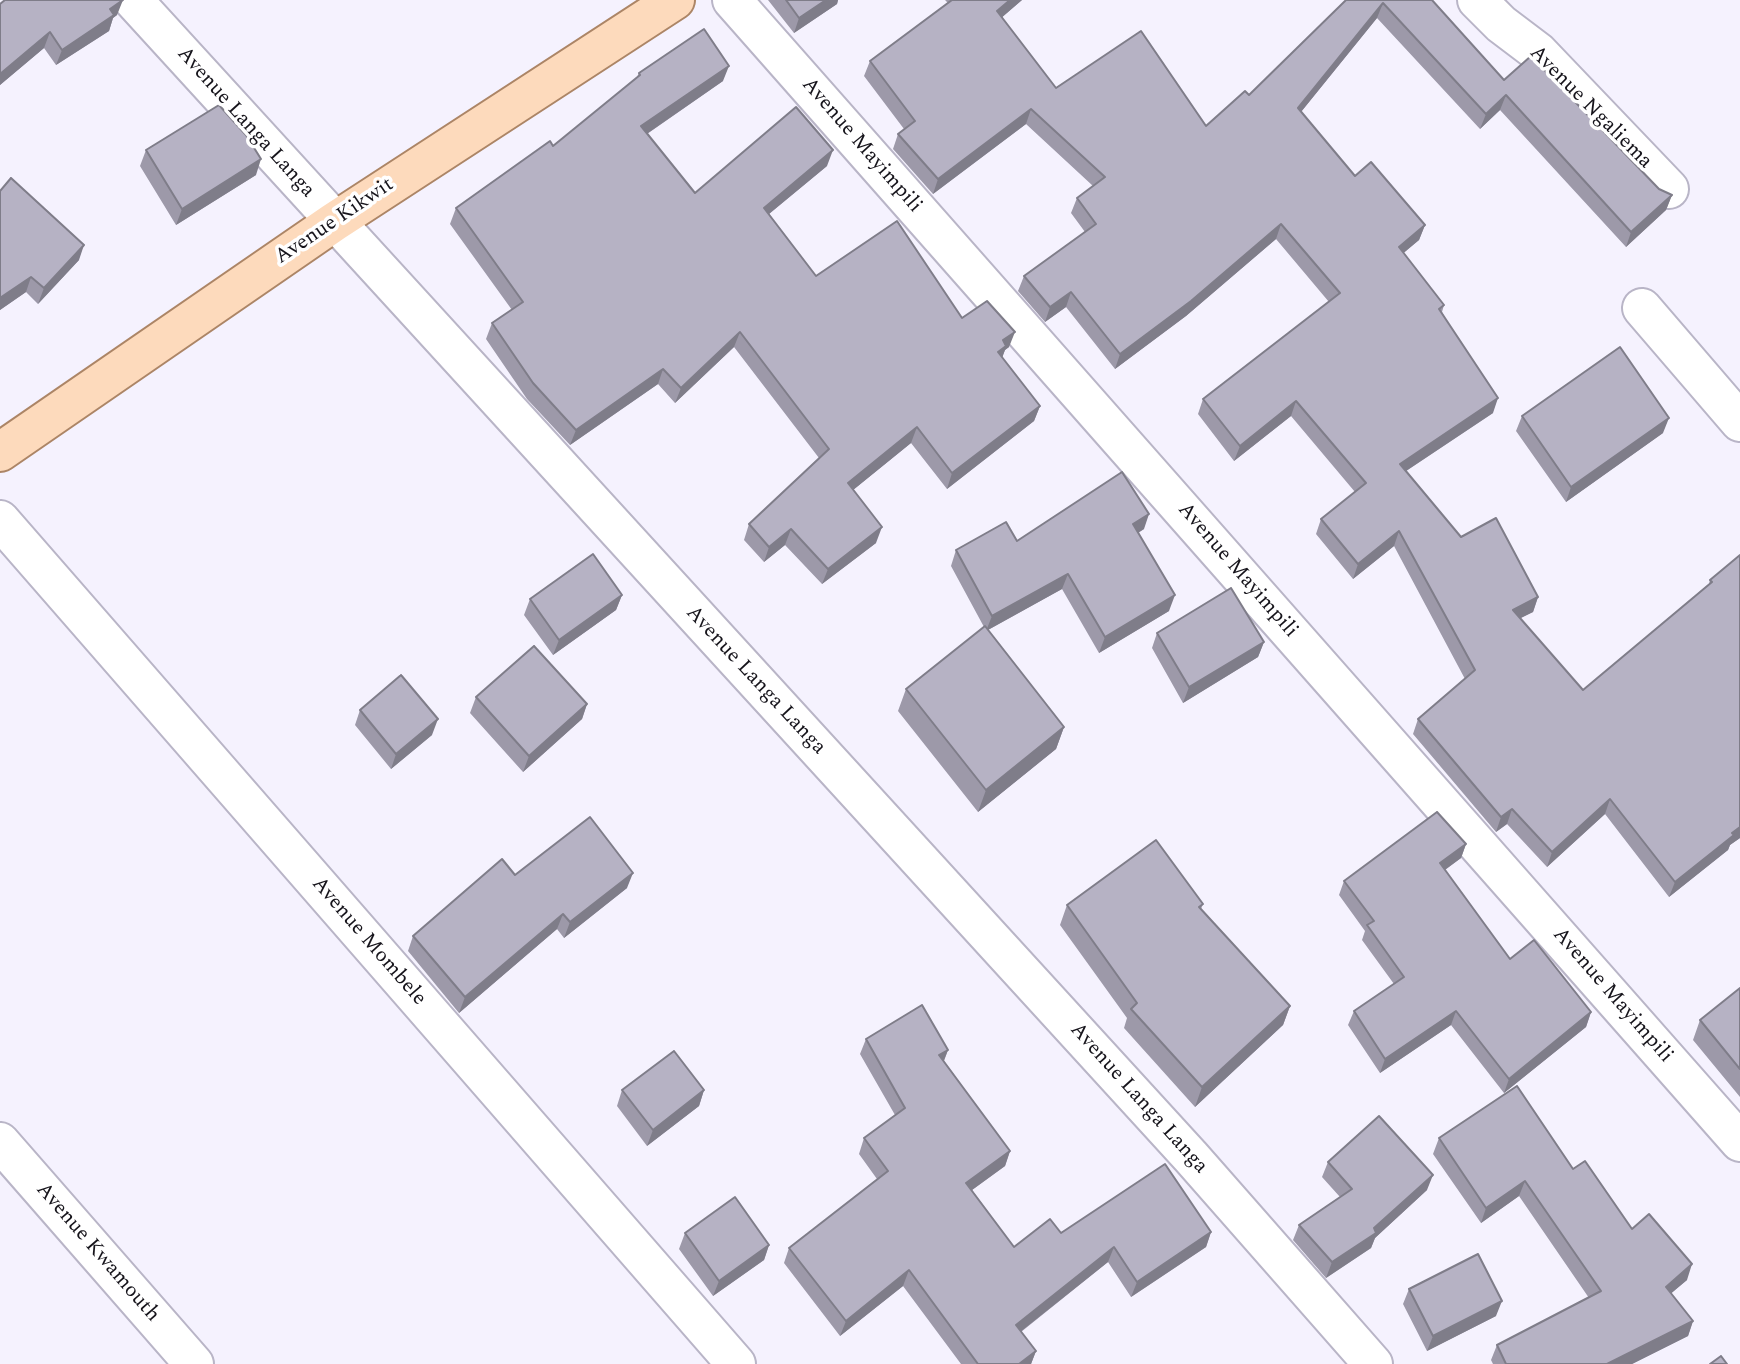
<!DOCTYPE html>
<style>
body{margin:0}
canvas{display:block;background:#f5f2fe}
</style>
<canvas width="1740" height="1364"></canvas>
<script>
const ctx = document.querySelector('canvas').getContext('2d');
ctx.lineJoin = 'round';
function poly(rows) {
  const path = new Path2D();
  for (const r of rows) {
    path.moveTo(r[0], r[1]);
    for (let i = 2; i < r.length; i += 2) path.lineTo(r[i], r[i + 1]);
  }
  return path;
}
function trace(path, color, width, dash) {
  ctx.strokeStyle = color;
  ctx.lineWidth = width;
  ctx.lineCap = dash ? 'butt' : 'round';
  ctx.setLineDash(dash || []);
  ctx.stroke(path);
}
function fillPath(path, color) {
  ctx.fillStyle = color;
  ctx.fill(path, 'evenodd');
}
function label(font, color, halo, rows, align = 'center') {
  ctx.font = font + ' Spectral,serif';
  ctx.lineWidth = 7;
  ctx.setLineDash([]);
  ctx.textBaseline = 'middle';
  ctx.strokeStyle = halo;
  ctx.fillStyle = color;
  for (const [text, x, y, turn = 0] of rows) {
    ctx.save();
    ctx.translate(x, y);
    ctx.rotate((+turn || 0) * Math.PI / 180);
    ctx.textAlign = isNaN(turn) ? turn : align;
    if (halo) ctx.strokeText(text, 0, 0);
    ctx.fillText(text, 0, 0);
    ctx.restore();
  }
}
const minor = poly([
 [133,0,1191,1157,1373,1364],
 [732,0,1740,1142],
 [1477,0,1501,24,1538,52,1669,189],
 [1642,308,1740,422],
 [0,520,736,1364],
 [0,1142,194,1364]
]);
const major = poly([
 [0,452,334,222,675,0]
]);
const wall = poly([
 [768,0,838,0,837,4,794,33],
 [945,0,1022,0,1002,17,1056,88,1206,126,1249,95,1346,0,1432,0,1504,80,1659,189,1672,195,1666,210,1626,247,1500,110,1480,129,1377,18,1301,112,1355,176,1425,225,1419,240,1403,253,1444,305,1442,312,1493,413,1406,471,1461,537,1538,597,1533,612,1520,618,1583,690,1709,584,1710,580,1740,555,1740,838,1730,845,1728,850,1669,897,1605,814,1547,867,1507,824,1496,832,1413,734,1418,719,1465,679,1394,546,1353,579,1316,534,1321,519,1355,492,1291,416,1234,461,1198,414,1203,399,1329,302,1276,239,1186,316,1115,369,1066,307,1045,322,1018,291,1024,276,1085,232,1071,213,1077,198,1093,186,1026,124,933,194,893,149,898,134,904,129,864,76,870,61,948,3],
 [0,4,117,15,113,18,109,31,56,65,44,48,0,85],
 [639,73,723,81,647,134,695,193,827,166,769,214,816,276,962,318,1009,347,1005,350,1002,357,1040,406,1034,421,947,489,911,443,853,490,876,543,822,584,785,545,764,562,744,540,749,524,819,458,734,347,675,403,658,384,570,445,527,399,486,339,492,323,512,310,450,224,456,208,553,146,637,77],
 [146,150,256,175,176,225,140,166],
 [0,191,79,260,38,304,26,292,0,310],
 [1522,416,1663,433,1566,502,1516,431],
 [1144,529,1138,533,1169,611,1099,653,1062,589,988,630,1064,727,1056,749,978,812,898,711,906,689,984,627,951,566,956,550,1017,541],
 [622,595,616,610,553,655,524,615,530,599],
 [1157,633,1264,642,1258,657,1183,703,1152,648],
 [476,697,587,704,582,719,523,772,470,713],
 [360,710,432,735,391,769,355,725],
 [1466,844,1461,858,1445,870,1510,959,1591,1012,1586,1027,1504,1093,1451,1025,1380,1073,1348,1025,1354,1011,1394,984,1362,940,1365,931,1339,895,1344,881],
 [515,875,627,888,564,938,557,929,459,1013,408,951,413,936],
 [1203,904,1201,909,1290,1006,1283,1025,1195,1107,1124,1028,1127,1018,1060,925,1067,905],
 [1740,988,1740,1097,1693,1040,1700,1020],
 [866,1039,948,1050,944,1061,1010,1151,1005,1166,972,1190,1014,1247,1061,1233,1211,1232,1206,1247,1131,1297,1108,1262,1021,1332,1036,1351,1031,1364,961,1364,903,1286,840,1336,784,1263,789,1248,877,1179,859,1154,864,1138,895,1115,860,1054],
 [622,1090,704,1090,699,1106,647,1146,617,1106],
 [1439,1138,1573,1169,1632,1229,1687,1280,1671,1293,1693,1321,1688,1336,1632,1364,1493,1364,1491,1360,1497,1345,1589,1298,1519,1196,1481,1223,1433,1154],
 [1328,1162,1427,1190,1375,1238,1371,1248,1326,1278,1293,1240,1299,1225,1340,1197,1322,1177],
 [685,1233,769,1245,764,1260,713,1296,679,1249],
 [1409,1289,1496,1316,1427,1351,1403,1304]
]);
const shadedWall = poly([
 [123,0,117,15,113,18,109,31,56,65,62,50,110,9],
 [826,0,838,0,837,4,794,33,799,18],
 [1010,0,1022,0,992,26,997,11],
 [1383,3,1377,18,1292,123,1298,108],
 [50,32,44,48,0,85,0,74],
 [729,66,723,81,635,142,641,126],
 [1506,95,1500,110,1480,129,1486,114],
 [1031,109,1026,124,933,194,938,179],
 [833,150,827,166,758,223,764,208],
 [261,159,256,175,176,225,182,209],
 [1672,195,1666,210,1626,247,1631,232],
 [1281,224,1276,239,1186,316,1115,369,1120,354],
 [1425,225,1419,240,1393,262,1399,247],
 [84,245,79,260,38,304,44,288],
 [31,277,26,292,0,310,0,298],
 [1071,292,1066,307,1045,322,1050,307],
 [740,332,734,347,675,403,681,388],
 [1015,332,1009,347,1005,350,1001,361,998,352,1003,340],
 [663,369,658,384,570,445,576,430],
 [1498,398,1493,413,1394,479,1400,464],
 [1296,401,1291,416,1234,461,1240,446],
 [1040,406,1034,421,947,489,952,473],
 [1669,418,1663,433,1566,502,1571,487],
 [917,427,911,443,842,499,848,483],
 [1149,514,1144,529,1128,539,1133,524],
 [882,527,876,543,822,584,828,569],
 [791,529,785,545,764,562,769,547],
 [1399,531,1394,546,1353,579,1358,564],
 [1068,574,1062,589,986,631,992,616],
 [622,595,616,610,553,655,559,640],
 [1175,595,1169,611,1099,653,1105,637],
 [1538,597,1533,612,1507,625,1513,610],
 [1264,642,1258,657,1183,703,1189,687],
 [587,704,582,719,523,772,529,756],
 [438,719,432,735,391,769,396,754],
 [1064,727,1056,749,978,812,986,790],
 [1610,799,1605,814,1547,867,1552,852],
 [1512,809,1507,824,1496,832,1501,817],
 [1740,827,1740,838,1730,845,1728,850,1669,897,1675,882],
 [1466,844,1461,858,1435,877,1440,863],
 [633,873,627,888,564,938,570,922],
 [563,914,557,929,459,1013,465,997],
 [1290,1006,1283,1025,1195,1107,1202,1087],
 [1456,1011,1451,1025,1380,1073,1385,1059],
 [1591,1012,1586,1027,1504,1093,1509,1079],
 [948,1050,942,1065,939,1055],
 [704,1090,699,1106,647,1146,653,1130],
 [1010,1151,1005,1166,961,1198,966,1183],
 [1433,1175,1427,1190,1375,1238,1371,1248,1326,1278,1332,1262,1374,1228],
 [1525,1181,1519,1196,1481,1223,1486,1208],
 [1211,1232,1206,1247,1131,1297,1137,1282],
 [769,1245,764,1260,713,1296,719,1281],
 [1114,1247,1108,1262,1010,1340,1016,1325],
 [1692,1264,1687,1280,1661,1302,1666,1287],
 [909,1270,903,1286,840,1336,846,1321],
 [1502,1301,1496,1316,1427,1351,1433,1336],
 [1693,1321,1688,1336,1632,1364,1607,1364],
 [1036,1351,1031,1364,1019,1364]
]);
const building = poly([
 [5,0,123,0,110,9,114,15,62,50,50,32,0,74,0,4,5,0],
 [786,0,826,0,799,18,786,0],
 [952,0,1010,0,997,11,1056,88,1141,31,1206,126,1245,91,1249,95,1346,0,1432,0,1504,80,1531,56,1659,189,1672,195,1631,232,1506,95,1486,114,1383,3,1298,108,1355,176,1371,162,1425,225,1399,247,1444,305,1439,309,1498,398,1400,464,1461,537,1496,518,1538,597,1513,610,1583,690,1712,582,1710,580,1740,555,1740,827,1732,833,1734,835,1675,882,1610,799,1552,852,1512,809,1501,817,1418,719,1475,670,1399,531,1358,564,1321,519,1366,483,1296,401,1240,446,1203,399,1340,293,1281,224,1191,301,1120,354,1071,292,1050,307,1024,276,1096,224,1077,198,1105,177,1031,109,938,179,898,134,915,121,870,61,952,0],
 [704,29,729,66,641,126,695,193,796,107,833,150,764,208,816,276,897,221,962,318,987,301,1015,332,1003,340,1006,346,998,352,1040,406,952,473,917,427,848,483,882,527,828,569,791,529,769,547,749,524,829,449,740,332,681,388,663,369,576,430,533,383,492,323,523,302,456,208,550,141,553,146,640,75,639,73,704,29],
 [219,105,246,135,261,159,182,209,146,150,219,105],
 [11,178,84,245,44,288,31,277,0,298,0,191,11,178],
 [1620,347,1669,418,1571,487,1522,416,1620,347],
 [1122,472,1149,514,1133,524,1175,595,1105,637,1068,574,992,616,956,550,1006,522,1017,541,1122,472],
 [593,554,622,595,559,640,530,599,593,554],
 [1231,588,1264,642,1189,687,1157,633,1231,588],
 [985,626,1064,727,986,790,906,689,985,626],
 [534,646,587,704,529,756,476,697,534,646],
 [401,675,438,719,396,754,360,710,401,675],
 [1437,812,1466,844,1440,863,1510,959,1534,940,1591,1012,1509,1079,1456,1011,1385,1059,1354,1011,1404,977,1367,925,1374,921,1344,881,1437,812],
 [590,817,633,873,570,922,563,914,465,997,413,936,502,859,515,875,590,817],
 [1156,840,1203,904,1199,907,1290,1006,1202,1087,1131,1009,1137,1003,1067,905,1156,840],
 [1740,988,1740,1069,1700,1020,1740,988],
 [922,1005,948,1050,939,1055,1010,1151,966,1183,1014,1247,1050,1219,1061,1233,1165,1164,1211,1232,1137,1282,1114,1247,1016,1325,1036,1351,1019,1364,978,1364,909,1270,846,1321,789,1248,888,1171,864,1138,905,1108,866,1039,922,1005],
 [674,1051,704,1090,653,1130,622,1090,674,1051],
 [1517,1086,1573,1169,1585,1161,1632,1229,1649,1214,1692,1264,1666,1287,1693,1321,1607,1364,1506,1364,1497,1345,1601,1291,1525,1181,1486,1208,1439,1138,1517,1086],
 [1379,1116,1433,1175,1374,1228,1376,1233,1332,1262,1299,1225,1352,1189,1328,1162,1379,1116],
 [735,1197,769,1245,719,1281,685,1233,735,1197],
 [1478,1254,1502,1301,1433,1336,1409,1289,1478,1254],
 [1721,1356,1727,1364,1710,1364,1721,1356]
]);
const streetNames = [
 ["Avenue Ngaliema",1590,108,45],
 ["Avenue Langa Langa",245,123,48],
 ["Avenue Mayimpili",861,146,49],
 ["Avenue Kikwit",335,222,-34],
 ["Avenue Mayimpili",1237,571,49],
 ["Avenue Langa Langa",755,681,47],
 ["Avenue Mombele",368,942,49],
 ["Avenue Mayimpili",1612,996,49],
 ["Avenue Langa Langa",1138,1099,48],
 ["Avenue Kwamouth",97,1253,49]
];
trace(minor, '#b9b5c7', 42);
trace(major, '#ac8566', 42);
trace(minor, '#fff', 38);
trace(major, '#fddabc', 38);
fillPath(wall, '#9d99a9');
fillPath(shadedWall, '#7f7d89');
fillPath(building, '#b6b2c4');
trace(building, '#7f7d89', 2);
label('21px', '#16141b', '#fff', streetNames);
</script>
